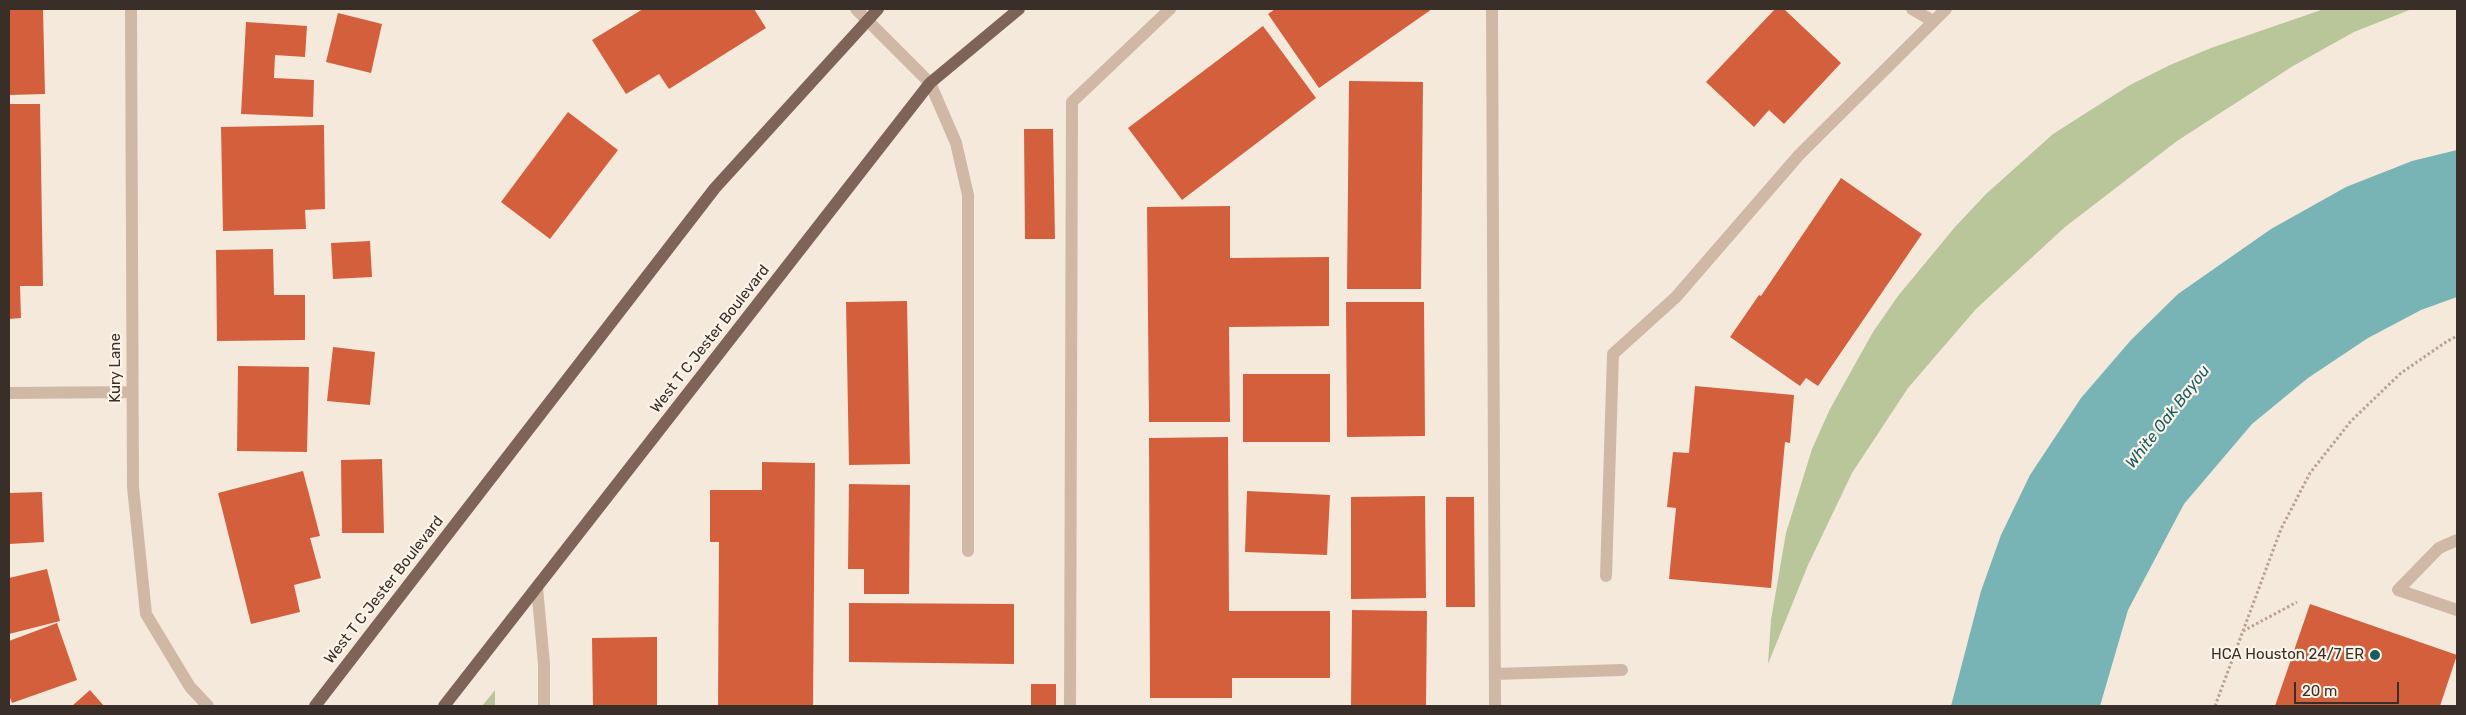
<!DOCTYPE html>
<style>
body{margin:0}
#map{position:relative;width:2466px;height:715px;overflow:hidden;background:#f5e9dc;font-family:Rubik,sans-serif}
canvas{display:block}
.frame{position:absolute;inset:0;border:10px solid #3a2e28;pointer-events:none}
.scale{position:absolute;left:2294px;top:682px;width:105px;height:22px;box-sizing:border-box;border:2px solid #3a2e28;border-top:0;padding-left:6px;font-size:15px;line-height:18px;white-space:nowrap;color:#3a2e28;-webkit-text-stroke:4px #fcf3e9;paint-order:stroke}
</style>
<div id="map">
<canvas width="2466" height="715"></canvas>
<div class="frame"></div>
<div class="scale">20 m</div>
</div>
<script>
const ctx = document.querySelector('canvas').getContext('2d');
ctx.lineJoin = 'round';
function fillPath(path, color) {
  ctx.fillStyle = color;
  ctx.fill(path, 'evenodd');
}
function poly(rows) {
  const path = new Path2D();
  for (const r of rows) {
    path.moveTo(r[0], r[1]);
    for (let i = 2; i < r.length; i += 2) path.lineTo(r[i], r[i + 1]);
  }
  return path;
}
function trace(path, color, width, dash) {
  ctx.strokeStyle = color;
  ctx.lineWidth = width;
  ctx.lineCap = dash ? 'butt' : 'round';
  ctx.setLineDash(dash || []);
  ctx.stroke(path);
}
function label(font, color, halo, rows, align = 'center') {
  ctx.font = font + ' Rubik,sans-serif';
  ctx.lineWidth = 4.5;
  ctx.setLineDash([]);
  ctx.textBaseline = 'middle';
  ctx.strokeStyle = halo;
  ctx.fillStyle = color;
  for (const [text, x, y, turn = 0] of rows) {
    ctx.save();
    ctx.translate(x, y);
    ctx.rotate((+turn || 0) * Math.PI / 180);
    ctx.textAlign = isNaN(turn) ? turn : align;
    if (halo) ctx.strokeText(text, 0, 0);
    ctx.fillText(text, 0, 0);
    ctx.restore();
  }
}
const green = poly([
 [2324,9,2412,9,2354,32,2293,66,2177,141,2065,227,1976,309,1908,388,1852,473,1808,565,1768,664,1771,620,1786,533,1812,449,1830,409,1873,332,1898,296,1955,227,1986,194,2053,134,2130,85,2170,65,2211,48],
 [495,690,495,706,482,706]
]);
const water = poly([
 [2457,150,2457,297,2421,310,2368,338,2308,378,2252,424,2184,504,2128,610,2100,706,1951,706,1981,591,2001,535,2030,475,2081,398,2131,340,2178,294,2271,229,2346,187,2412,161]
]);
const building = poly([
 [9,9,43,9,45,94,9,95],
 [643,9,754,9,766,28,669,89,659,74,626,94,592,40],
 [1275,9,1432,9,1319,88,1268,14],
 [1775,9,1784,9,1841,63,1784,124,1769,110,1754,127,1706,82],
 [338,13,382,24,371,73,326,62],
 [246,22,307,26,305,57,275,55,274,78,314,80,313,117,241,114],
 [1263,26,1316,98,1182,200,1128,128],
 [1349,81,1423,82,1421,289,1347,289],
 [9,104,40,104,43,286,20,286,21,318,9,319],
 [568,112,618,150,550,239,501,202],
 [324,125,325,209,305,210,306,229,223,231,221,127],
 [1024,129,1053,129,1055,239,1025,239],
 [1841,178,1922,234,1818,386,1806,378,1800,386,1730,337,1759,295,1761,296],
 [1230,206,1230,258,1329,257,1329,326,1229,327,1230,422,1149,422,1147,207],
 [370,241,372,277,333,279,331,243],
 [273,249,274,295,305,295,305,340,217,341,216,250],
 [907,301,910,464,849,465,846,302],
 [1346,302,1424,302,1425,436,1347,437],
 [333,347,375,352,370,405,327,401],
 [238,366,309,367,307,452,237,451],
 [1243,374,1330,374,1330,442,1243,442],
 [1695,386,1794,395,1790,443,1785,442,1771,588,1669,579,1676,508,1667,507,1673,452,1689,453],
 [1228,437,1229,611,1330,611,1330,678,1232,678,1232,698,1150,698,1149,438],
 [382,459,384,533,342,533,341,460],
 [762,462,815,463,813,706,718,706,719,542,710,542,710,490,762,490],
 [303,471,320,536,310,538,321,578,294,585,300,612,251,624,218,493],
 [849,484,910,485,909,594,864,594,864,569,848,569],
 [1247,491,1330,495,1327,555,1245,552],
 [42,492,44,542,9,544,9,493],
 [1425,496,1426,598,1351,599,1351,497],
 [1446,497,1474,497,1475,607,1446,607],
 [47,569,60,621,9,634,9,578],
 [849,603,1014,604,1014,664,849,662],
 [2310,604,2457,655,2440,706,2275,706],
 [1352,610,1427,611,1426,706,1351,706],
 [57,623,77,680,12,703,9,695,9,641],
 [657,637,657,706,593,706,592,638],
 [1031,684,1056,684,1056,706,1031,706],
 [90,690,104,706,72,706]
]);
const path = poly([
 [2243,631,2297,602],
 [2215,706,2281,529,2310,473,2351,421,2401,373,2446,342,2457,336]
]);
const minor = poly([
 [131,9,133,487,146,614,190,687,208,706],
 [856,9,930,83,956,143,968,195,968,551],
 [1492,9,1495,706],
 [1912,9,1933,21],
 [9,393,132,392],
 [2457,540,2439,548,2398,590,2457,610],
 [1606,576,1613,354,1676,297,1799,155,1946,9],
 [537,587,544,664,544,706],
 [1495,674,1622,670],
 [1070,706,1072,102,1170,9]
]);
const major = poly([
 [315,706,715,188,878,9],
 [444,706,930,83,1019,9]
]);
const markers = [
 [2375,655,6,"#185d61"]
];
const streetNames = [
 ["West T C Jester Boulevard",710,339,-52],
 ["Kury Lane",116,368,-90],
 ["West T C Jester Boulevard",384,590,-52]
];
const poiNames = [
 ["HCA Houston 24/7 ER",2364,655]
];
const waterNames = [
 ["White Oak Bayou",2168,417,-52]
];
fillPath(green, '#b8c69a');
fillPath(water, '#78b4b6');
fillPath(building, '#d35f3c');
trace(path, '#bba290', 3, [2.5, 2.5]);
trace(minor, '#cfb9a6', 12);
trace(major, '#7e6457', 12);
for (const [x, y, r, color] of markers) {
  const dot = new Path2D();
  dot.arc(x, y, r, 0, 2 * Math.PI);
  ctx.fillStyle = color;
  ctx.fill(dot);
  trace(dot, '#fcf3e9', 2);
}
label('15px', '#3a2e28', '#fcf3e9', streetNames);
label('15px', '#3a2e28', '#fcf3e9', poiNames, 'right');
label('italic 16px', '#185d61', '#fcf3e9', waterNames);
</script>
